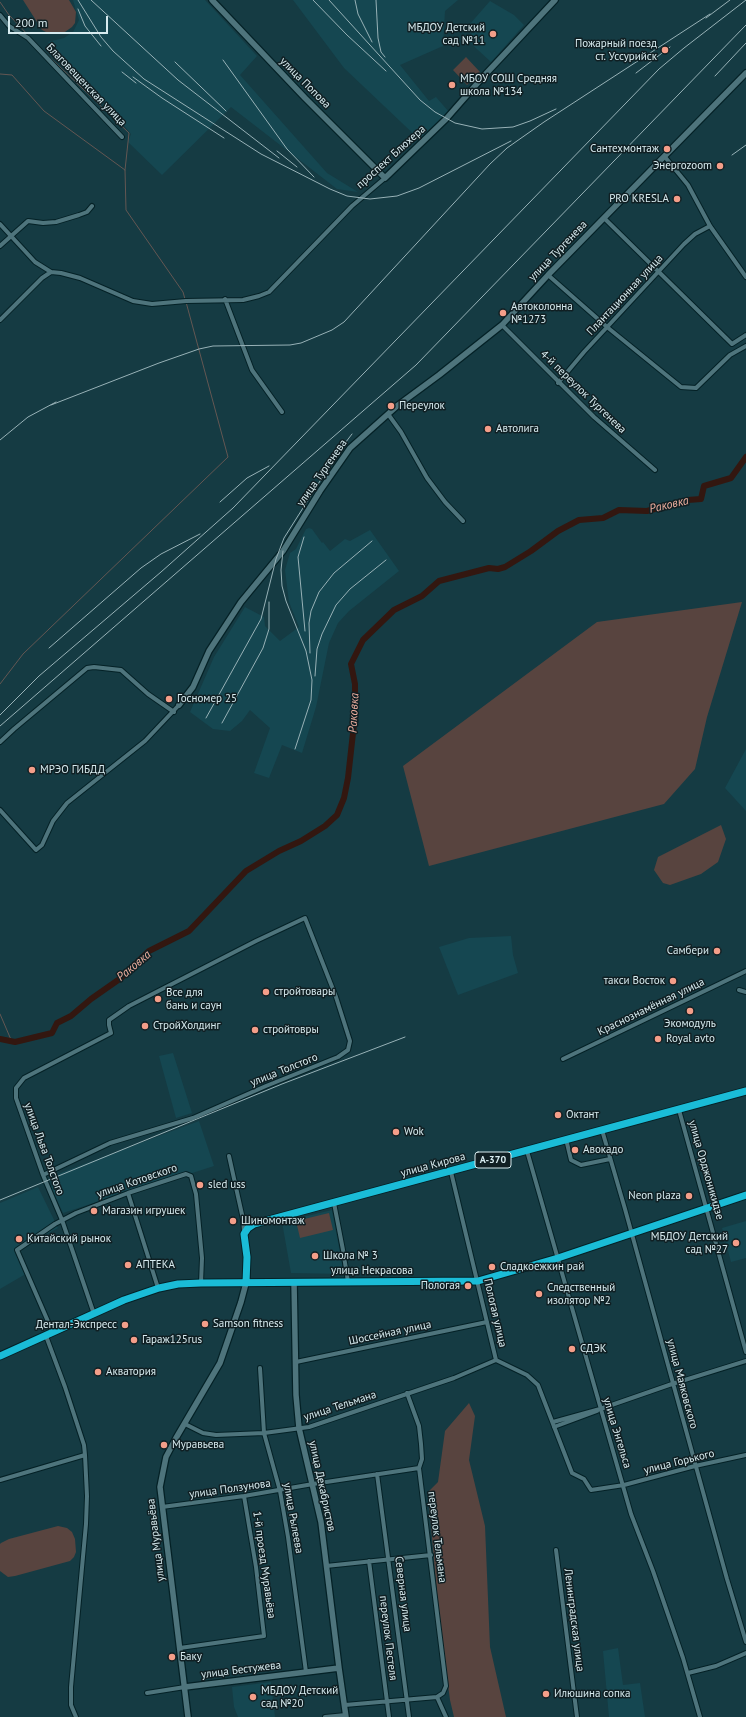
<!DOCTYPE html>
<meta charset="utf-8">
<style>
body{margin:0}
#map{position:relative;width:746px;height:1717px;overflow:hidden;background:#153b43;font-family:"PT Sans",sans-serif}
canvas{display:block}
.scale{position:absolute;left:8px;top:16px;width:100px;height:18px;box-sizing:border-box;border:2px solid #d7ebef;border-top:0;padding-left:5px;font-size:12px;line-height:14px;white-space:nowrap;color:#d7ebef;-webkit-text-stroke:3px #101f23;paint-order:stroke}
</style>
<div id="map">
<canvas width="746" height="1717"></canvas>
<div class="scale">200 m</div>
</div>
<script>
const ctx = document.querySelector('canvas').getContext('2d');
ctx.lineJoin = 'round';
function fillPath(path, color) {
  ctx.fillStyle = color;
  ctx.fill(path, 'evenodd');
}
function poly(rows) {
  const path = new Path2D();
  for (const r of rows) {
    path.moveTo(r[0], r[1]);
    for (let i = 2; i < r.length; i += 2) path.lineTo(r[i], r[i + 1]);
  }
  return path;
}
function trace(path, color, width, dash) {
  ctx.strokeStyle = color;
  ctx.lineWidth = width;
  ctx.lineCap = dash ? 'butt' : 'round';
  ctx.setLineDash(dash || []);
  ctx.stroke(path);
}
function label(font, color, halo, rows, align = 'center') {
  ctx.font = font + ' "PT Sans",sans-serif';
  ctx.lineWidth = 3;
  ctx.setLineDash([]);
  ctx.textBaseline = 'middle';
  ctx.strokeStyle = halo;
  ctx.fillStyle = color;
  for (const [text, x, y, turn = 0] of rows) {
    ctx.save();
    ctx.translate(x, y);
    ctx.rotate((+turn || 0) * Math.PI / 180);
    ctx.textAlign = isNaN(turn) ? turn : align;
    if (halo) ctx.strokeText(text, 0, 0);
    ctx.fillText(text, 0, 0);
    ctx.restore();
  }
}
const built = poly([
 [73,0,205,0,257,56,240,75,327,173,358,192,337,189,231,107,162,175,128,142,131,134,109,107,48,42,64,38,73,32,79,20],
 [293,0,458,0,445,11,443,46,400,65,429,101,436,97,449,112,422,142,344,68],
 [490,1,514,15,524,25,491,62,466,39,475,30,469,25],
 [309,528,312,529,322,543,323,542,330,551,345,539,350,541,370,530,399,571,349,611,338,623,329,643,316,707,302,753,282,745,269,778,254,773,270,728,250,710,242,721,230,731,213,729,190,712,214,657,245,607,264,617,265,626,280,641,299,627,289,602,285,570,290,553,296,549,306,529],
 [746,749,746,811,725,788],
 [511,936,513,955,518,973,458,995,439,947,469,938],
 [173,1053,192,1113,176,1118,159,1056],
 [199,1121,214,1166,183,1176,158,1182,63,1213,51,1188,55,1175],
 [38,1187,58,1228,18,1250,29,1272,0,1289,0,1203],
 [332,1210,344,1274,291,1273,282,1222],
 [746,1221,746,1258,731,1262,722,1228],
 [618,1648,623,1685,640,1683,645,1717,609,1717,603,1651],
 [271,1682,275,1717,238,1717,234,1707,232,1687]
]);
const green = poly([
 [23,0,69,0,76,12,75,23,72,27,62,34,51,34,46,32,42,30],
 [466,57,480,72,467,85,453,70],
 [742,602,707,717,695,769,664,804,429,866,403,766,597,622],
 [721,825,726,839,718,862,701,874,670,885,663,883,654,870,658,857],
 [329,1213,333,1230,300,1238,296,1221],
 [469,1403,475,1416,469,1460,485,1526,490,1647,506,1717,454,1717,450,1700,439,1617,428,1492,438,1482,445,1431],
 [58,1526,67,1528,72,1532,75,1539,76,1552,74,1557,70,1561,15,1576,8,1577,0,1571,0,1544,1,1543,9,1539]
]);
const stream = poly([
 [0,2,9,15,29,36],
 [35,43,129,133,125,170],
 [0,74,12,75,44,111,125,170,126,210,183,292,185,299],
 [0,684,23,654,228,457,186,302],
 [0,1014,12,1042]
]);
const river = poly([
 [0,1039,15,1042,52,1033,57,1023,71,1016,91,999,121,978,149,951,189,931,246,871,279,851,301,841,325,826,337,815,344,798,348,778,355,715,355,684,351,664,363,640,394,610,422,596,439,581,489,568,498,569,505,567,531,551,558,531,579,520,603,518,619,510,647,511,688,500,701,499,704,486,731,478,746,457]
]);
const street = poly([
 [0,15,9,26,28,38,122,137],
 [665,157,688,185,710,226,746,277],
 [604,218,732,344,746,335],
 [0,224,35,262,51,272,61,273,80,278,133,301,152,304,186,301,243,300,259,296,269,292,352,206,385,178],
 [0,246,28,221,43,223,56,222,79,215,87,212,92,206],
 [548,275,607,327,681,387,696,388,730,355,746,346],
 [225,299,252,370,282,412],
 [0,320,42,278,51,272],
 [502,325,594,417,655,470],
 [558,383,584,352,684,244,695,234,710,226],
 [388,414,401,432,427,478,445,502,463,521],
 [0,742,14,729,87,668,94,667,121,670,148,694,174,712],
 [0,810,36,850,42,845,53,821,67,803,145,741,179,705],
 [739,990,746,992],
 [563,1059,746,971],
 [679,1110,746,1352],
 [602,1130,625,1209,727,1579,746,1642],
 [566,1139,571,1160,581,1165,610,1159],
 [527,1151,631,1514,653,1571,683,1658,700,1717],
 [229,1156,243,1219,244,1231],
 [451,1172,496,1360],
 [43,1175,110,1143,193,1118,266,1086,338,1057,348,1050,350,1041,336,997,305,918,256,941,129,1006,109,1020,109,1025,111,1033,24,1078,16,1088,16,1098,43,1175,62,1220,94,1314],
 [128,1193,158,1288],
 [334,1203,343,1250,348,1282],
 [53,1333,17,1250,55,1224,76,1213,128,1193,186,1174,191,1176,196,1194,202,1258,201,1283],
 [46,1336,65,1387,84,1445,85,1455,87,1496,86,1524,71,1687,71,1705,76,1717],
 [496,1360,527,1375,538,1385,572,1473,584,1479,591,1490,624,1485,695,1466,746,1455],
 [296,1362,487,1322],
 [260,1368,264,1433,280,1491,288,1537,306,1672],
 [553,1422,600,1409,672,1384,746,1361],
 [185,1424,203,1433,216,1435,264,1433,309,1427,454,1378,496,1360],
 [554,1427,597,1411],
 [377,1474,409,1717],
 [0,1480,85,1455],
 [162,1507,244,1496,313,1484,419,1468],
 [556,1550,577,1717],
 [369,1561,389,1717],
 [326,1566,431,1555],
 [180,1648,264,1636,256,1567,244,1496],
 [688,1673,716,1666,746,1653],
 [147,1693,185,1687],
 [437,1697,446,1717],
 [345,1705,437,1697,443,1693,446,1686,419,1468,422,1459,421,1444,419,1426,407,1393],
 [325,1717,346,1715]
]);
const secondary = poly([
 [212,0,305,98,385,178,446,119,482,78,555,0],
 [179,705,193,687,209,651,241,602,283,551,320,491,350,448,397,406,439,375,502,325,548,275,746,73],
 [294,1282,296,1395,299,1428,321,1522,339,1668,346,1717],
 [185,1687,339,1668],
 [188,1717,160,1487,166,1457,176,1438,220,1363,241,1302,246,1283]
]);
const highway = poly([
 [246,1283,247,1257,244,1234,248,1228,254,1224,746,1091],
 [0,1356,124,1300,159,1288,178,1284,201,1283,478,1281,558,1258,746,1195]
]);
const rail = poly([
 [78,0,101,37,113,51,144,79,261,154,330,189,347,196,370,199,397,196,419,188,511,141],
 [91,0,178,80,279,158],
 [313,0,347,35,386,71],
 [329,0,420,100,435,112,455,123,482,129,513,127,530,121,556,109],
 [355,0,358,14,372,42],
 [376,0,378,38,381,52,385,57],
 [78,9,85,26,101,46],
 [706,18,730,0],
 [223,60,287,149,314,177],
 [175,62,226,111],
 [122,72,136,83],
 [636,73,670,47],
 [715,76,746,43],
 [133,77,162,98,224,138],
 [277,151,297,167],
 [732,155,746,145],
 [51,405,159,363,199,349,213,346,290,345,301,343,332,330,344,322,490,164,507,148,544,122,710,14],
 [0,440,28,417,56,402],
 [220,502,247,478,269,466],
 [304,537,298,557,305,631],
 [283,551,281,570,282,586,286,601,306,651,312,680,311,700,295,749],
 [49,648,141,568,161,554,200,534],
 [310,653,309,623,311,611,319,592,334,573,372,541],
 [315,676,317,649,322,634,336,605,350,589,386,560],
 [0,715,39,676,161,572,233,508,659,69,684,48,746,0],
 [206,718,261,619,276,559,284,538,339,451,352,434],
 [222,723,263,648,269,629,269,602],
 [0,726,416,365,746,25],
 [0,1200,282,1084,405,1037]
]);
const markers = [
 [493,34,4,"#f49e89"],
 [665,50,4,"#f49e89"],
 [452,85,4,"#f49e89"],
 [667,149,4,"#f49e89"],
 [720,166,4,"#f49e89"],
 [677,199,4,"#f49e89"],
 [503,313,4,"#f49e89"],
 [391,406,4,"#f49e89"],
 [488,429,4,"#f49e89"],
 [169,699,4,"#f49e89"],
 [32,770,4,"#f49e89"],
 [717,951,4,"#f49e89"],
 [673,981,4,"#f49e89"],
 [266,992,4,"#f49e89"],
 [158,999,4,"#f49e89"],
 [690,1011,4,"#f49e89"],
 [145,1026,4,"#f49e89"],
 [255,1030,4,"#f49e89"],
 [658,1039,4,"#f49e89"],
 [558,1115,4,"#f49e89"],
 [396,1132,4,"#f49e89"],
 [575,1150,4,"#f49e89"],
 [200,1185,4,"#f49e89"],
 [689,1196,4,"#f49e89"],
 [94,1211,4,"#f49e89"],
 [233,1221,4,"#f49e89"],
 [19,1239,4,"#f49e89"],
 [736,1243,4,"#f49e89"],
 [315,1256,4,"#f49e89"],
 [128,1265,4,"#f49e89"],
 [492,1267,4,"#f49e89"],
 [468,1286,4,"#f49e89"],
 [539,1294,4,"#f49e89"],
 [205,1324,4,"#f49e89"],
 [125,1325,4,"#f49e89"],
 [134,1340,4,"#f49e89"],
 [572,1349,4,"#f49e89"],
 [98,1372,4,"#f49e89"],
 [164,1445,4,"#f49e89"],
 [172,1657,4,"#f49e89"],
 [546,1694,4,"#f49e89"],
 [253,1697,4,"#f49e89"]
];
const shields = [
 [493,1160,36]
];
const shieldNames = [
 ["А-370",493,1160]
];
const poiNames = [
 ["МБДОУ Детский",485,28,"right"],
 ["сад №11",485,41,"right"],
 ["Пожарный поезд",657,44,"right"],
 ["ст. Уссурийск",657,57,"right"],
 ["МБОУ СОШ Средняя",460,79],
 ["школа №134",460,92],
 ["Сантехмонтаж",659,149,"right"],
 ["Энергоzoom",712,166,"right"],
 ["PRO KRESLA",669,199,"right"],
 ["Автоколонна",511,307],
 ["№1273",511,320],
 ["Переулок",399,406],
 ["Автолига",496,429],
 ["Госномер 25",177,699],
 ["МРЭО ГИБДД",40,770],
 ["Самбери",709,951,"right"],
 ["такси Восток",665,981,"right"],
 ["стройтовары",274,992],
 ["Все для",166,993],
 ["бань и саун",166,1006],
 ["Экомодуль",690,1024,"center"],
 ["СтройХолдинг",153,1026],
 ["стройтовры",263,1030],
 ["Royal avto",666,1039],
 ["Октант",566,1115],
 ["Wok",404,1132],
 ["Авокадо",583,1150],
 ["sled uss",208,1185],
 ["Neon plaza",681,1196,"right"],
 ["Магазин игрушек",102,1211],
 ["Шиномонтаж",241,1221],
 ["МБДОУ Детский",728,1237,"right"],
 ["сад №27",728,1250,"right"],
 ["Китайский рынок",27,1239],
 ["Школа № 3",323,1256],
 ["АПТЕКА",136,1265],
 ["Сладкоежкин рай",500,1267],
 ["Пологая",460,1286,"right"],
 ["Следственный",547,1288],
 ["изолятор №2",547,1301],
 ["Samson fitness",213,1324],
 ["Дентал-Экспресс",117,1325,"right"],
 ["Гараж125rus",142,1340],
 ["СДЭК",580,1349],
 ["Акватория",106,1372],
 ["Муравьева",172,1445],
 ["Баку",180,1657],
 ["МБДОУ Детский",261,1691],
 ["сад №20",261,1704],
 ["Илюшина сопка",554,1694]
];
const streetNames = [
 ["улица Попова",305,83,45],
 ["Благовещенская улица",86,85,46],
 ["проспект Блюхера",391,157,-42],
 ["улица Тургенева",558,251,-46],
 ["Плантационная улица",625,295,-47],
 ["4-й переулок Тургенева",583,392,44],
 ["улица Тургенева",322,473,-55],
 ["Краснознамённая улица",651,1007,-26],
 ["улица Толстого",284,1070,-22],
 ["улица Льва Толстого",44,1149,70],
 ["улица Кирова",433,1165,-15],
 ["улица Орджоникидзе",706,1170,74],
 ["улица Котовского",137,1181,-19],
 ["улица Некрасова",372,1271],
 ["Пологая улица",495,1313,77],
 ["Шоссейная улица",390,1333,-12],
 ["улица Маяковского",682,1384,75],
 ["улица Тельмана",340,1406,-18],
 ["улица Энгельса",617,1433,73],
 ["улица Горького",679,1462,-14],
 ["улица Декабристов",322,1486,78],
 ["улица Ползунова",230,1489,-8],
 ["улица Рылеева",293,1518,80],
 ["переулок Тельмана",437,1537,83],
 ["улица Муравьёва",156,1540,-97],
 ["1-й проезд Муравьёва",264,1565,82],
 ["Северная улица",403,1594,83],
 ["Ленинградская улица",574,1620,83],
 ["переулок Пестеля",388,1638,83],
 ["улица Бестужева",241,1670,-7]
];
const waterNames = [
 ["Раковка",669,505,-13],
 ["Раковка",354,713,-87],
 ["Раковка",134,966,-40]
];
fillPath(built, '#154751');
fillPath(green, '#58443f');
trace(stream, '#645753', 1);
trace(river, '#331710', 6);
trace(street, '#042126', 6);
trace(secondary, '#042126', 8);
trace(highway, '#042126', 9);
trace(street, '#4e747c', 4);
trace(secondary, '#4e747c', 5.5);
trace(highway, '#1abcd7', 7);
trace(rail, '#98b2b7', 1);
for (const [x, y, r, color] of markers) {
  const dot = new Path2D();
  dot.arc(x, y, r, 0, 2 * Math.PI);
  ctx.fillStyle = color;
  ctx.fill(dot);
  trace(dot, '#101f23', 1.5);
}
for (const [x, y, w] of shields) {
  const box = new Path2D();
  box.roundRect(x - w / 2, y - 8, w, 16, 3);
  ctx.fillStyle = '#101f23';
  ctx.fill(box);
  trace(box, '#d7ebef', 1);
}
label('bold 10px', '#d7ebef', null, shieldNames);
label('11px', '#d7ebef', '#101f23', poiNames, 'left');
label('11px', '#d7ebef', '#101f23', streetNames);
label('italic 12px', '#eeaf9f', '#101f23', waterNames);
</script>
